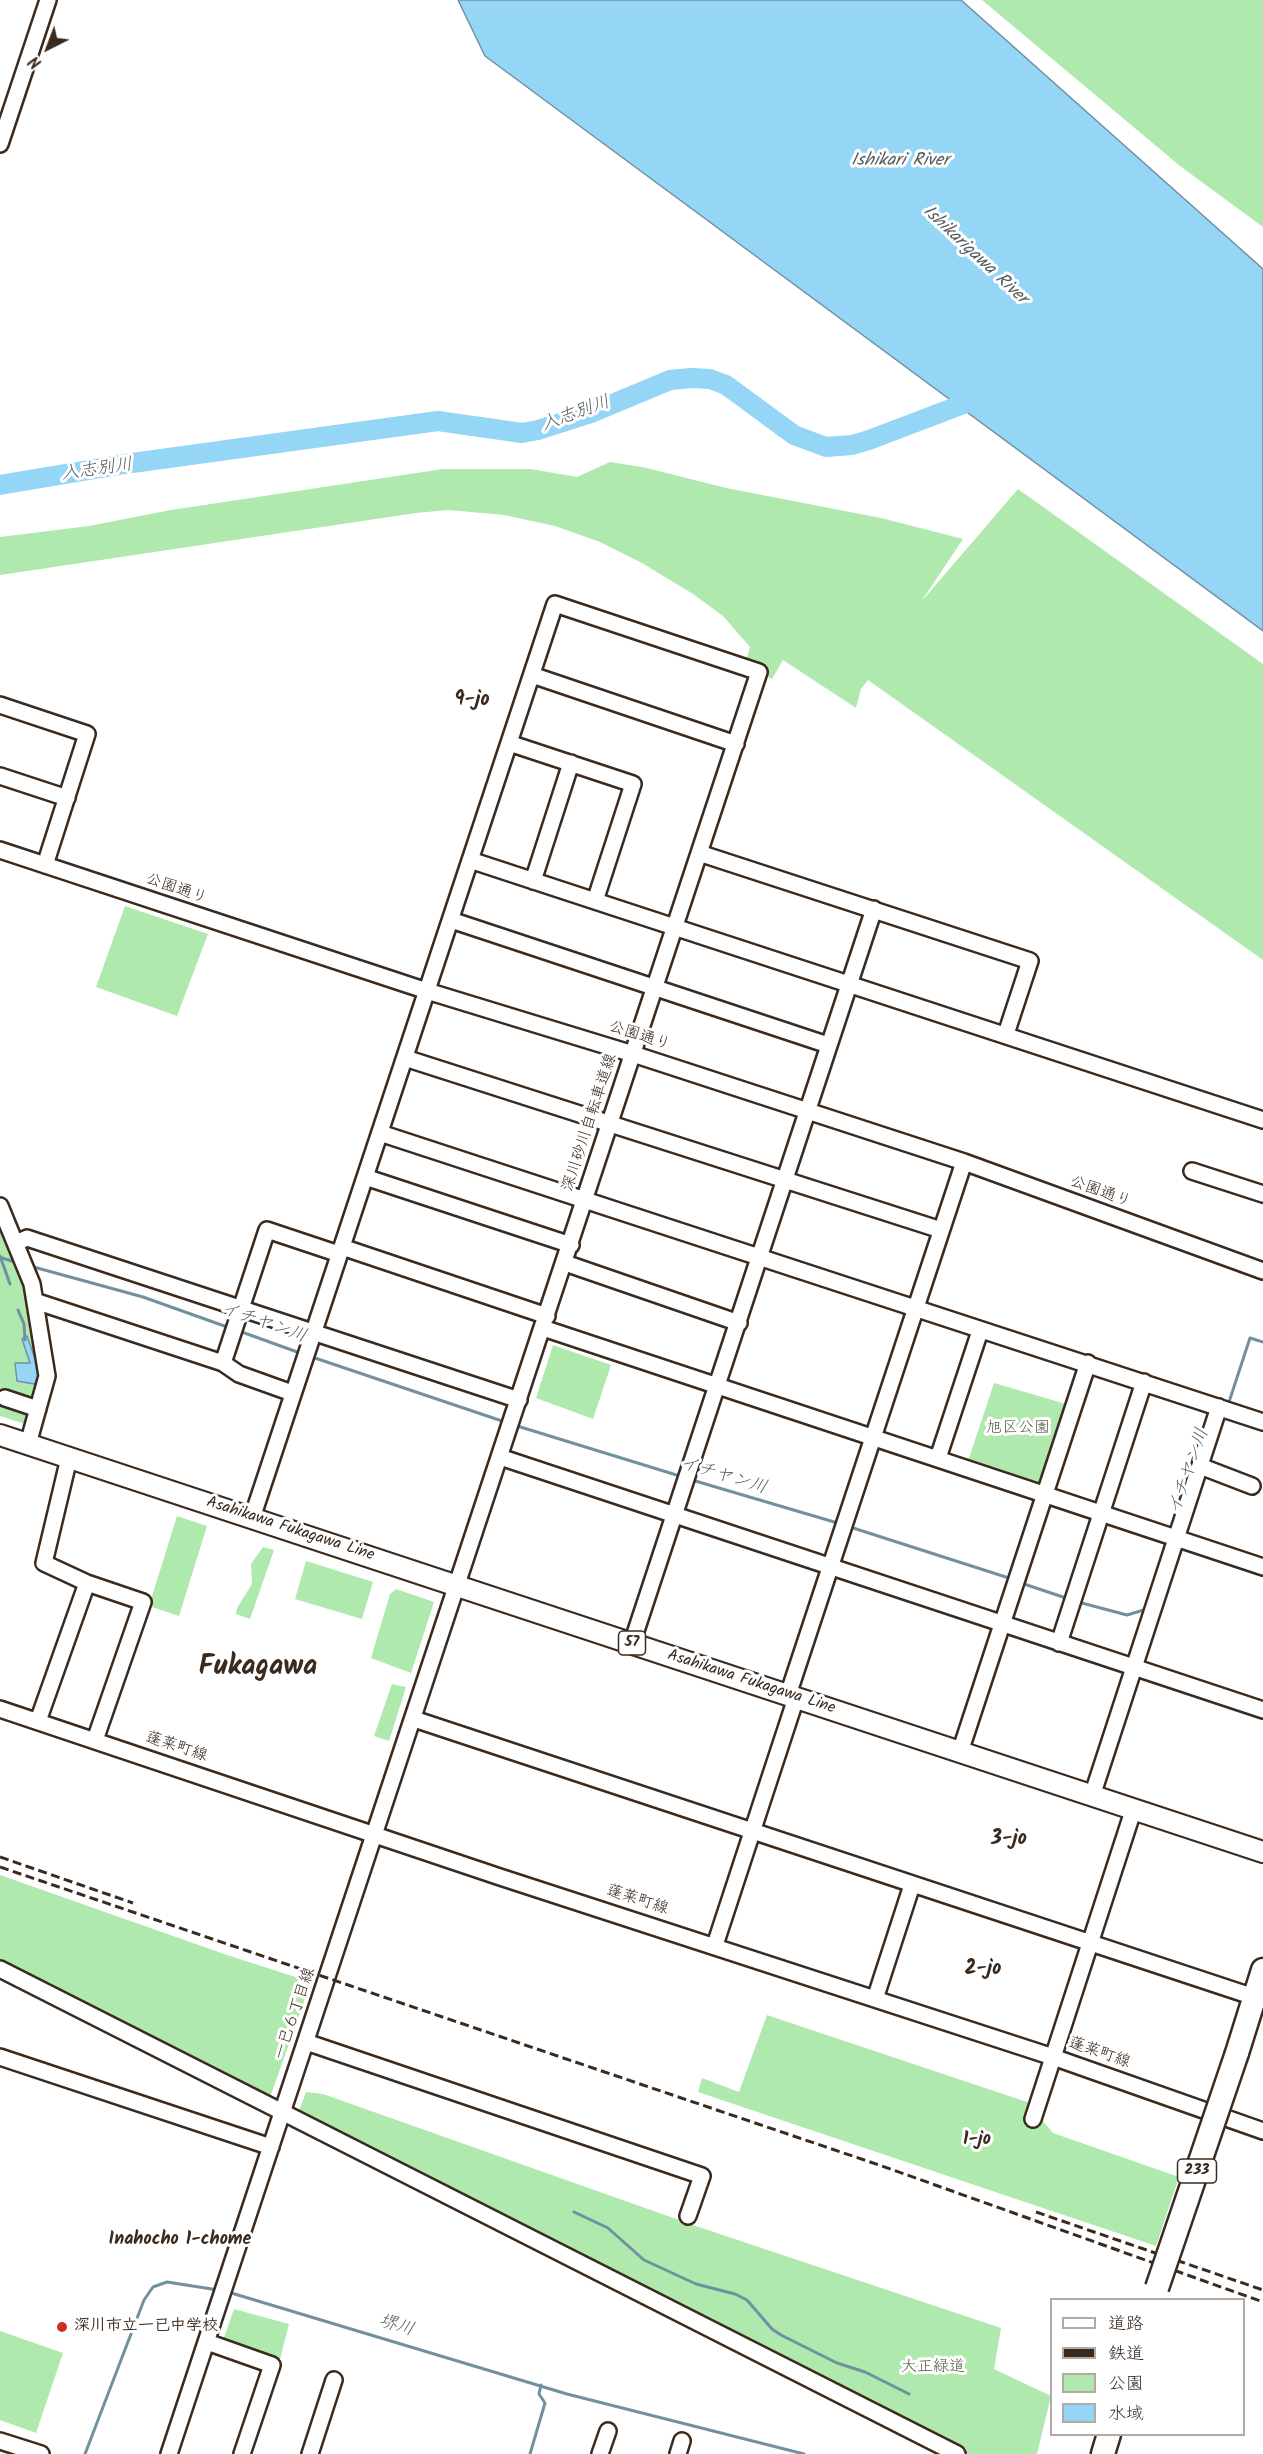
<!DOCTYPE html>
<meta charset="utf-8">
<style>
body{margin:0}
#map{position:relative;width:1263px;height:2454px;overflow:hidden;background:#fff;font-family:Kalam,"Klee One",sans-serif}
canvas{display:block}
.legend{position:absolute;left:1050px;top:2298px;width:195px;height:138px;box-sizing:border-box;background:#fff;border:2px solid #b1aaa5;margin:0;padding:8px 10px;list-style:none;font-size:18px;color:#3b2a1e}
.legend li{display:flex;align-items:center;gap:12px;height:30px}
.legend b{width:30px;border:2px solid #b1aaa5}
.north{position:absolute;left:18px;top:18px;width:60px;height:60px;-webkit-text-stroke:4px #fff;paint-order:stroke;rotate:222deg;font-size:16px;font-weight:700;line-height:24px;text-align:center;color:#3b2a1e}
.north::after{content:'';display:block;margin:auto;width:21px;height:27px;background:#3b2a1e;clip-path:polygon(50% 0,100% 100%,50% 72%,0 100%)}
</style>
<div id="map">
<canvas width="1263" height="2454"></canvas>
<ul class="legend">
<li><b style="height:8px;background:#fff"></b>道路</li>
<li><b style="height:8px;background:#3b2a1e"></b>鉄道</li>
<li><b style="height:16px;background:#afe9ae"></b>公園</li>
<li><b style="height:16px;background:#95d5f6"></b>水域</li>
</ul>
<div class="north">N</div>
</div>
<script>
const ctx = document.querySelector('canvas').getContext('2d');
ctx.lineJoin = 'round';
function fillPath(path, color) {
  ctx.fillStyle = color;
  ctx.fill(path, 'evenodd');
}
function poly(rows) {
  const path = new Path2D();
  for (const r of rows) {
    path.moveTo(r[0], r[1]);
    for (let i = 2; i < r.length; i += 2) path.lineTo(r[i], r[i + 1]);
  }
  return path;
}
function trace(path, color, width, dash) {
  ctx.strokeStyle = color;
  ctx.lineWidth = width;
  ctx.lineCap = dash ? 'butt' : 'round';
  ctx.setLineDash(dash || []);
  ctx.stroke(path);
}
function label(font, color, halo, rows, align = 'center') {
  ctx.font = font + ' Kalam,"Klee One",sans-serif';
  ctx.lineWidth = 6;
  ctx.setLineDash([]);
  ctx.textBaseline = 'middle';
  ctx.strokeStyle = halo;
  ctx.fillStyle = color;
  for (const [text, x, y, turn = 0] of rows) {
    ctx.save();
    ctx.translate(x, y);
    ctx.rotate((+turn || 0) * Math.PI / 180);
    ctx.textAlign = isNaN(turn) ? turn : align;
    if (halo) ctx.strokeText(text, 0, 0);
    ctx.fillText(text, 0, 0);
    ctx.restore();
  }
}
const green = poly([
 [982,0,1263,0,1263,227,1180,166],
 [610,462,647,468,726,488,881,518,963,539,921,602,1018,489,1263,664,1263,960,868,680,861,689,856,708,783,660,772,679,745,664,750,647,723,616,693,594,642,563,600,542,555,526,504,515,449,510,416,513,0,575,0,537,89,526,171,510,443,469,531,469,577,477],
 [125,906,208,934,177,1016,96,987],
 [0,1221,11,1246,32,1315,45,1373,28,1425,0,1416],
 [553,1345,611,1365,593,1419,536,1398],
 [994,1383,1066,1404,1038,1484,968,1461],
 [177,1516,207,1526,179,1616,149,1606],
 [263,1547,274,1550,250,1619,236,1614,237,1608,252,1584,251,1564],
 [306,1561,373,1582,362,1619,295,1599],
 [396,1589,434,1602,411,1673,371,1658,390,1594],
 [392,1684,406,1687,389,1741,374,1736],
 [0,1875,227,1955,311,1982,268,2103,0,1965],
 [767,2015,1027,2102,1053,2133,1179,2177,1156,2246,698,2092,702,2078,739,2092],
 [306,2092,323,2094,696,2226,1001,2328,994,2369,1051,2396,1037,2454,969,2454,297,2116],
 [234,2309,289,2324,279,2363,222,2343],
 [0,2331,63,2353,36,2433,0,2420]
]);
const water = poly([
 [458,0,961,0,1263,269,1263,631,485,56,458,0],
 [27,1336,38,1367,38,1381,34,1384,17,1381,15,1363,30,1363,22,1339,27,1336]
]);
const stream = poly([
 [0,1256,10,1284],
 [2,1258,18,1263],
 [30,1266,143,1297,230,1328],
 [18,1310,24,1324,25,1340],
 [239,1331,300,1353],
 [309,1356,505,1422],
 [1228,1405,1250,1338,1263,1342],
 [514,1425,683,1477],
 [1214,1448,1225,1414],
 [692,1480,841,1524],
 [850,1527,1012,1579],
 [1021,1583,1069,1599],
 [1078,1602,1127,1615,1147,1609],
 [574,2212,608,2228,644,2260,696,2284,735,2294,747,2300,772,2329,781,2335,837,2363,865,2372,909,2394],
 [228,2292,567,2394,804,2454],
 [85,2454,144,2300,153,2287,167,2282,218,2290],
 [530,2454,545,2403,539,2394,541,2385]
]);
const river = poly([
 [0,485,125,464,438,421,522,433,538,430,591,413,670,380,691,378,710,379,726,385,794,435,826,447,852,445,869,440,982,397]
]);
const minor = poly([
 [0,144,48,0],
 [532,675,736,744],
 [0,705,87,734,45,865],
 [509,743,633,784,595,901],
 [0,776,67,798],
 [0,850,427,991,633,1054,964,1162,1263,1271],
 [699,853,1030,961,1006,1034],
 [470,860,1263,1120],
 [533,881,571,763],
 [451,920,828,1045],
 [405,1058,941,1230],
 [380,1133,1263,1422],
 [1192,1171,1263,1194],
 [365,1177,571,1245],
 [0,1206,32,1284,47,1376,28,1444],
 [16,1243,27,1238,519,1400],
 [342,1247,547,1316],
 [565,1263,739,1323],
 [35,1301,223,1363,239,1374,292,1393],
 [543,1328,1263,1567],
 [223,1363,267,1230,339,1254],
 [5,1398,38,1409],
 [500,1457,1263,1710],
 [938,1458,980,1331],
 [1200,1466,1252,1486],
 [87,1583,143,1602,95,1740],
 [632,1643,874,909],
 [1059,1643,1144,1382],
 [788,1695,964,1162],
 [0,1709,500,1877,1053,2057,1263,2131],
 [414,1719,1263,2000],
 [38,1721,87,1583,44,1563,69,1458],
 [960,1752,1088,1363],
 [1092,1796,1219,1407],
 [715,1945,796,1698],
 [0,1969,957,2454],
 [875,1999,912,1885],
 [306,2042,702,2176,688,2216],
 [0,2057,271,2147],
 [1033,2119,1134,1808],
 [207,2342,272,2365,242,2454],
 [0,2441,41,2454],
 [169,2454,759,672,555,604,252,1518],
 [310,2454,334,2380],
 [600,2454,608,2431],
 [678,2454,682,2441]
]);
const major = poly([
 [0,1435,1263,1852]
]);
const highway = poly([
 [1237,2053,1263,1970],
 [1103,2454,1109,2434]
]);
const rail = poly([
 [0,1857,133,1903],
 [0,1867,882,2166,1263,2302],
 [1036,2212,1263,2290]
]);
const highwayBridge = poly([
 [1157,2288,1237,2053]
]);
const markers = [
 [62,2327,6,"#c8321e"]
];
const shields = [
 [632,1643,27],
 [1197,2171,39]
];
const shieldNames = [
 ["57",632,1643],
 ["233",1197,2171]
];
const streetNames = [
 ["公園通り",176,890,19],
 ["公園通り",639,1037,18],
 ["深川砂川自転車道線",591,1123,-72],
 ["公園通り",1100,1193,20],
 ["Asahikawa Fukagawa Line",290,1530,18],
 ["Asahikawa Fukagawa Line",751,1683,18],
 ["蓬莱町線",176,1748,18],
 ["蓬莱町線",637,1901,18],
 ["一已６丁目線",296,2014,-71],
 ["蓬莱町線",1099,2054,19]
];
const parkNames = [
 ["旭区公園",1018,1429],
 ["大正緑道",933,2368]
];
const poiNames = [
 ["深川市立一已中学校",74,2327]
];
const waterNames = [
 ["Ishikari River",900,162],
 ["Ishikarigawa River",974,256,43],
 ["入志別川",576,415,-20],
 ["入志別川",97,471,-8],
 ["イチヤン川",263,1324,19],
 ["イチヤン川",1190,1472,-71],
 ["イチヤン川",723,1477,17],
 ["堺川",396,2327,17]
];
const neighbourhoodNames = [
 ["1-jo",977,2141],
 ["Inahocho 1-chome",180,2241]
];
const quarterNames = [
 ["9-jo",472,702],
 ["3-jo",1009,1841],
 ["2-jo",983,1971]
];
const townNames = [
 ["Fukagawa",258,1669]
];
fillPath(green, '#afe9ae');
fillPath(water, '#95d5f6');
trace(water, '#7191a0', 1.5);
trace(stream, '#7191a0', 3);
trace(river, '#95d5f6', 20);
trace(minor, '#3b2a1e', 20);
trace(major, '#3b2a1e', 24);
trace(highway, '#3b2a1e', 27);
trace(minor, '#fff', 15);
trace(major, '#fff', 20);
trace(highway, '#fff', 22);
trace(rail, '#3b2a1e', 3, [9, 4.5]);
trace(highwayBridge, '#3b2a1e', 27, []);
trace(highwayBridge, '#fff', 22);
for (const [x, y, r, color] of markers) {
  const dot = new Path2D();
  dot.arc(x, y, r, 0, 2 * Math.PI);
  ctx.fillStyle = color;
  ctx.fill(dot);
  trace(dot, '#fff', 2);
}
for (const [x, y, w] of shields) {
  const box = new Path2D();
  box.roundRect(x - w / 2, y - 12, w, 24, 4.5);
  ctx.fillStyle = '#fff';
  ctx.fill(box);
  trace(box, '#3b2a1e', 1.5);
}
label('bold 15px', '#3b2a1e', null, shieldNames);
label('16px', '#3b2a1e', '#fff', streetNames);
label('16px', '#585a42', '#fff', parkNames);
label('bold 16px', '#3b2a1e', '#fff', poiNames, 'left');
label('italic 18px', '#565d5f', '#fff', waterNames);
label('bold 18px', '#3b2a1e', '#fff', neighbourhoodNames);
label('bold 20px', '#3b2a1e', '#fff', quarterNames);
label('bold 28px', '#3b2a1e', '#fff', townNames);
</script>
